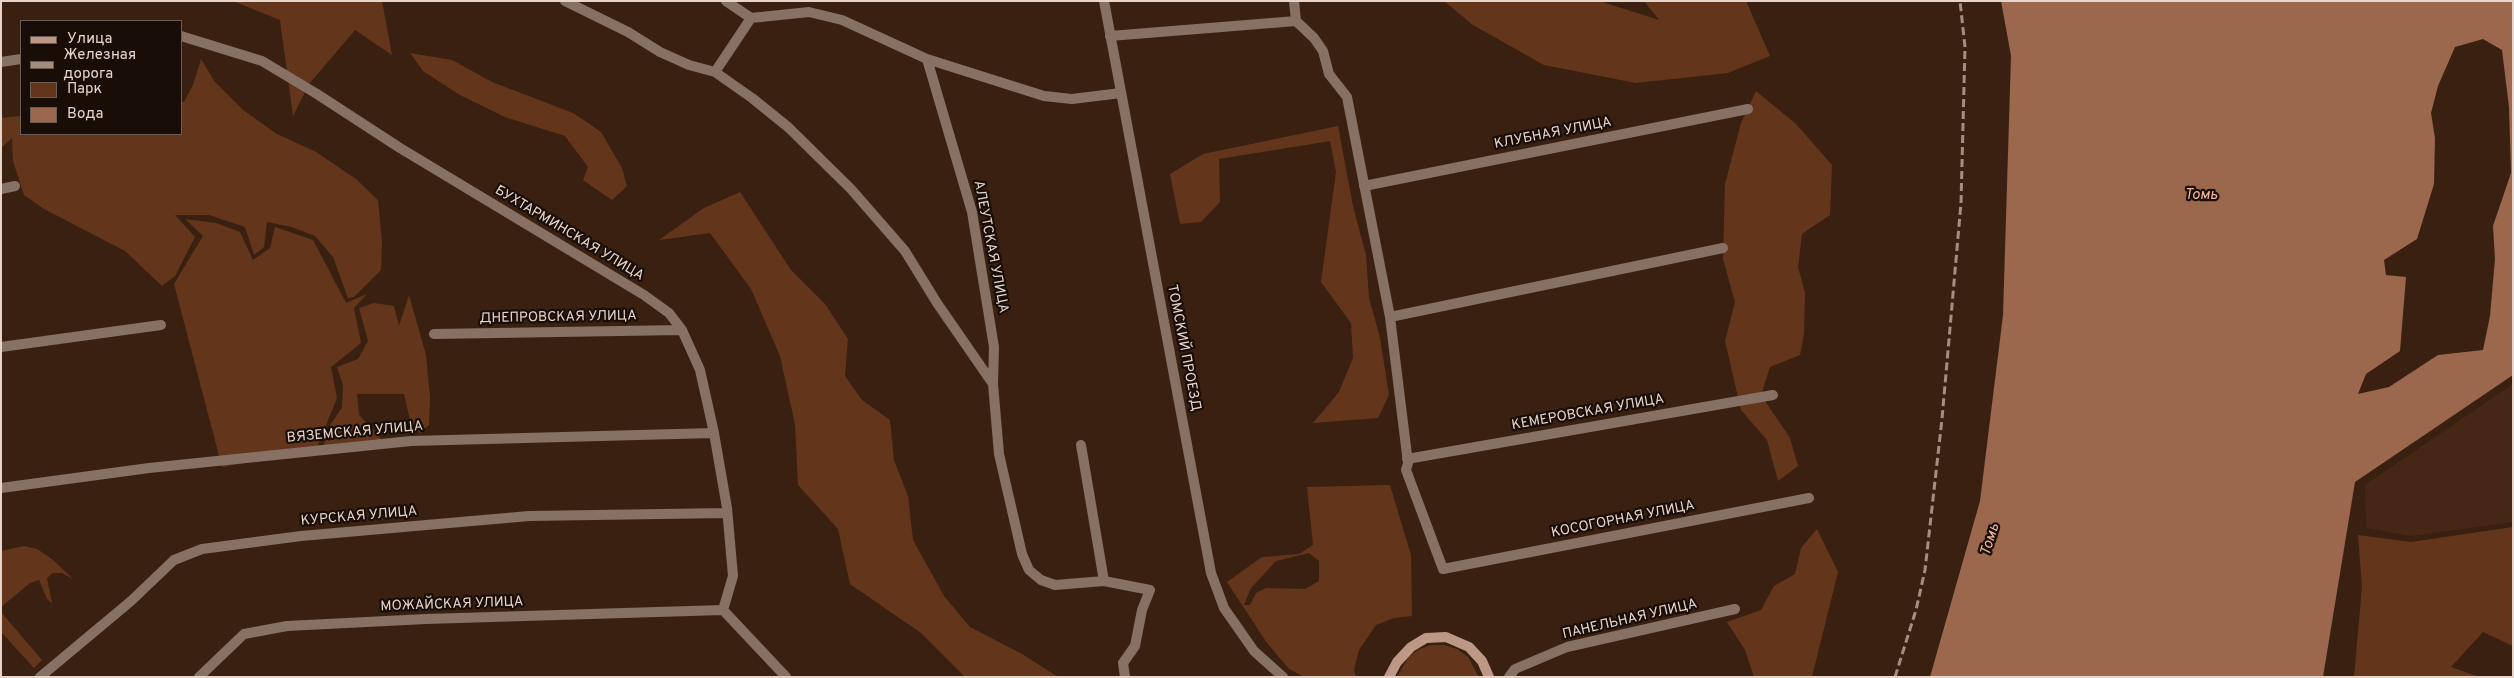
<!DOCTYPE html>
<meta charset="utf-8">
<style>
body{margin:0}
#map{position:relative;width:2514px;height:678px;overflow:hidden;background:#3a2011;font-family:Overpass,sans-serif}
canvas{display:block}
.frame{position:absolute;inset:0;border:2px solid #e7d5cc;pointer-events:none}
.legend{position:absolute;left:20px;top:20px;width:162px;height:115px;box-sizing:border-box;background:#190d07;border:1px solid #6b5d56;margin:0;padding:6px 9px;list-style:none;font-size:15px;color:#e7d5cc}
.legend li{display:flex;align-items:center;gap:10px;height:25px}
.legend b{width:25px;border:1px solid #6b5d56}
</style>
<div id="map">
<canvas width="2514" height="678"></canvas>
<div class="frame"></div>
<ul class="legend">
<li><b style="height:6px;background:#bd9885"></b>Улица</li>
<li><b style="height:6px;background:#a38e82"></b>Железная дорога</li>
<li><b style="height:14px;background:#63361c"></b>Парк</li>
<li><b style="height:14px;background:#9b684d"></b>Вода</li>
</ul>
</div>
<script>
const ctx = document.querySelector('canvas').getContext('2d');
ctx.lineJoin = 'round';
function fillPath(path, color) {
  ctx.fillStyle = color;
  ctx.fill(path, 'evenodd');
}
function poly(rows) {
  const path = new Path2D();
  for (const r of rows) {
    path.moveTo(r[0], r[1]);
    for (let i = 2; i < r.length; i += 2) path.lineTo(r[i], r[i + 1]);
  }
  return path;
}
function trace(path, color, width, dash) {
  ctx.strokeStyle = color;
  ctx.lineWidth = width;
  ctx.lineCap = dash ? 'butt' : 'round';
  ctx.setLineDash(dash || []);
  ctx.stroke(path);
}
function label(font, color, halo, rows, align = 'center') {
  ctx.font = font + ' Overpass,sans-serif';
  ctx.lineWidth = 4.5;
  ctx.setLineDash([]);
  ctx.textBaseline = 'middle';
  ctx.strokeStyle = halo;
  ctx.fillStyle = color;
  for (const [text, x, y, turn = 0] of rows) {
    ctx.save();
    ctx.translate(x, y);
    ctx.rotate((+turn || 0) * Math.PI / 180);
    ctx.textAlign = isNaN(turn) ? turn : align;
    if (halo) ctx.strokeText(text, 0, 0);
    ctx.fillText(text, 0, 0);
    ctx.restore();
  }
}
const built = poly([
 [2513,384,2513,522,2411,536,2366,528,2365,485]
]);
const green = poly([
 [233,1,382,1,392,55,355,30,309,84,293,116,280,20],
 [1444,1,1599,1,1659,20,1644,1,1746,1,1770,56,1728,73,1636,83,1544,65,1473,25],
 [410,53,452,60,492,82,573,113,601,132,622,168,627,186,612,200,583,180,588,167,565,136,505,117,460,95,423,71],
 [201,59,215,82,243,110,277,134,316,152,356,179,378,200,382,243,381,270,354,297,348,298,333,257,315,236,292,227,267,222,264,247,254,255,245,227,209,215,175,215,195,237,175,276,162,286,125,251,44,209,24,195,13,161,12,138,1,148,1,118,21,116,21,134,181,134,181,102,184,102,193,85],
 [1756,91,1796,124,1832,165,1830,215,1802,234,1798,267,1805,293,1804,334,1800,355,1770,367,1761,395,1790,438,1798,466,1778,481,1767,440,1741,410,1725,341,1735,302,1723,259,1725,184,1741,123],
 [1338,126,1353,206,1366,255,1369,298,1380,338,1389,395,1378,418,1313,423,1339,392,1353,358,1351,323,1321,282,1336,172,1330,141,1219,159,1220,202,1201,222,1180,224,1170,174,1203,154],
 [740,192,791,270,825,304,848,339,845,376,862,400,890,420,894,460,908,496,913,540,944,596,970,627,1022,654,1058,677,965,677,921,633,850,584,838,529,798,485,795,424,780,356,751,289,710,233,659,240,704,208],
 [185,219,216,223,240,232,253,260,270,248,275,227,313,240,346,303,367,294,354,308,361,343,331,367,337,398,316,450,222,467,174,284,203,236],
 [409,295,426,355,430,397,429,425,420,433,412,429,404,394,357,394,359,415,386,444,322,450,330,425,342,408,343,385,337,367,358,359,368,341,359,308,374,303,394,306,399,326],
 [1390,485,1411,555,1412,616,1394,618,1376,625,1359,650,1354,670,1356,677,1304,677,1289,669,1267,643,1227,582,1262,557,1299,554,1313,545,1307,487],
 [1309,553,1319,561,1319,581,1305,589,1266,588,1256,593,1250,605,1244,605,1251,588,1276,561],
 [2513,527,2513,646,2483,632,2451,667,2480,677,2354,677,2362,587,2358,535,2411,542],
 [1817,529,1838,572,1812,677,1754,677,1745,650,1727,622,1761,610,1774,586,1795,574,1801,548],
 [24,546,37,549,52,559,73,579,62,573,53,573,47,578,52,603,47,599,39,580,30,583,1,607,1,551],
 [1,612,42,660,34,668,1,632],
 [1431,645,1444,645,1457,649,1468,657,1479,677,1397,677,1408,658,1418,650]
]);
const water = poly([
 [2001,1,2513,1,2513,375,2355,482,2323,677,1930,677,1980,501,2003,315,2011,56],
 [2483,39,2502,50,2509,107,2511,173,2493,226,2495,259,2490,316,2483,350,2438,355,2389,387,2358,394,2366,374,2400,351,2406,277,2386,275,2384,260,2417,239,2434,184,2435,138,2431,113,2438,86,2455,47]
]);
const minor = poly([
 [565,1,628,32,660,52,689,65,715,72,752,98,788,127,851,189,905,251,937,303,993,384,999,454,1022,554,1029,570,1041,580,1055,585,1104,581,1150,590,1142,610,1135,646,1123,663,1125,677],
 [726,1,751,18,809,12,842,20,927,59,972,212,994,347,993,384],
 [1294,1,1296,21],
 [1296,21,1314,38,1323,51,1329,74,1347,97,1390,317,1408,463,1406,470,1443,569,1809,498],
 [181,36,262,61,317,94,400,148,644,295,669,313,682,330,700,370,714,433,727,508,733,576,723,610],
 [1110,36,1296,21],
 [927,59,1044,96,1072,99,1121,93],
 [1,62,21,59],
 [715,72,751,18],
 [1364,186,1748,109],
 [1,189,15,186],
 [1390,317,1723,248],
 [434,334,682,330],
 [1,347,161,325],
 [1081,445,1104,581],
 [1407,459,1773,395],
 [1,488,149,468,411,441,714,433],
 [723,610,786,677],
 [40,677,131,601,174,560,202,549,301,536,529,516,727,513],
 [199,677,244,634,287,626,426,619,723,610],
 [1509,677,1515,669,1567,647,1735,609]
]);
const tertiary = poly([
 [1104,1,1211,573,1224,608,1254,651,1283,677]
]);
const secondary = poly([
 [1389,677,1397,662,1411,647,1426,638,1446,637,1469,647,1482,661,1489,677]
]);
const rail = poly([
 [1895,677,1916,610,1925,570,1942,419,1961,203,1965,47,1960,1]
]);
const streetNames = [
 ["КЛУБНАЯ УЛИЦА",1553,134,-11],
 ["БУХТАРМИНСКАЯ УЛИЦА",569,234,31],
 ["АЛЕУТСКАЯ УЛИЦА",990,247,79],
 ["ДНЕПРОВСКАЯ УЛИЦА",558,318,-1],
 ["ТОМСКИЙ ПРОЕЗД",1183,348,79],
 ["КЕМЕРОВСКАЯ УЛИЦА",1588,413,-10],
 ["ВЯЗЕМСКАЯ УЛИЦА",355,433,-5],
 ["КУРСКАЯ УЛИЦА",359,517,-5],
 ["КОСОГОРНАЯ УЛИЦА",1623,520,-11],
 ["МОЖАЙСКАЯ УЛИЦА",452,605,-2],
 ["ПАНЕЛЬНАЯ УЛИЦА",1630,620,-13]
];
const waterNames = [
 ["Томь",2201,196],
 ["Томь",1991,540,-73]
];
fillPath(built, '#462715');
fillPath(green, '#63361c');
fillPath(water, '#9b684d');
trace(minor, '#877064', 10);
trace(tertiary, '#877064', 10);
trace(secondary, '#bd9885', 10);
trace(rail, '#a38e82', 3, [8, 4]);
label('14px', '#e7d5cc', '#190d07', streetNames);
label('italic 15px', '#f5b696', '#190d07', waterNames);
</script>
